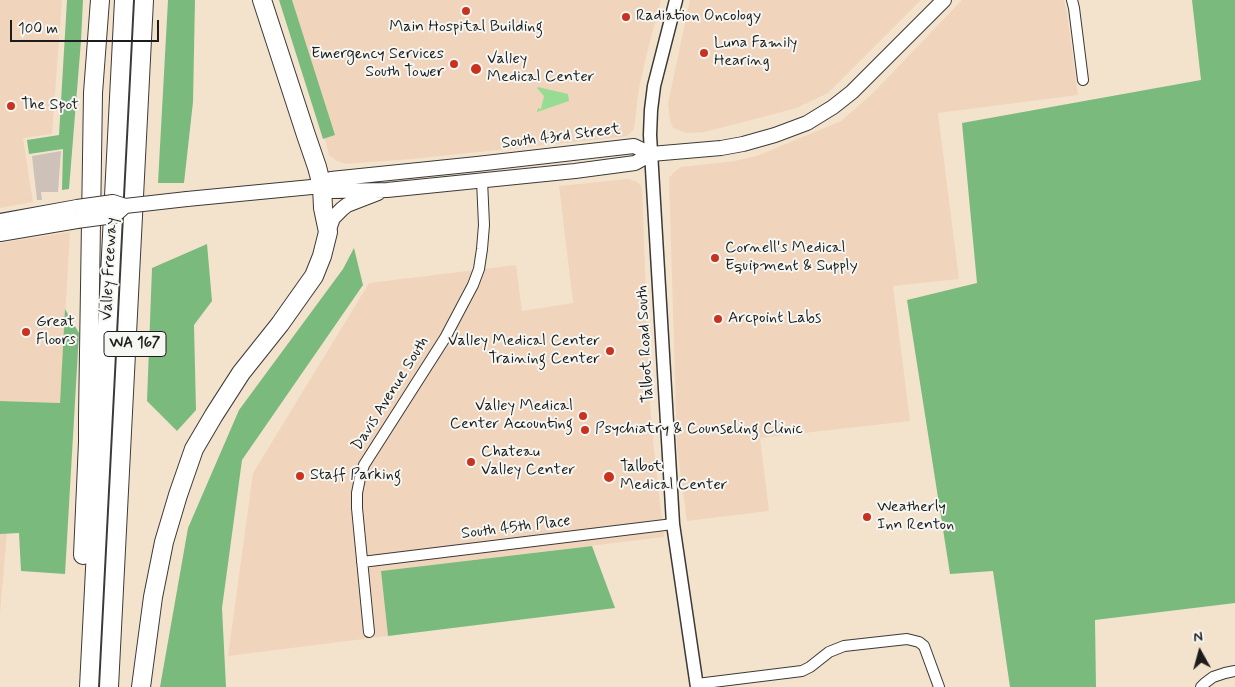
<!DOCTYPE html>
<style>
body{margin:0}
#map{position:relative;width:1235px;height:687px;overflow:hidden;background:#f3e3cd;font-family:Mynerve,sans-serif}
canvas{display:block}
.north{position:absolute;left:1175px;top:627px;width:50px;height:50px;-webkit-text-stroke:4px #f6f6f2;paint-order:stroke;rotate:353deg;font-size:14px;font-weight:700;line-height:20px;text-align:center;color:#1c1c1c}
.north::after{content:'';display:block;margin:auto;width:18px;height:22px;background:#1c1c1c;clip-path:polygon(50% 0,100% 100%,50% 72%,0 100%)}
.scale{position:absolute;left:10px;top:20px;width:149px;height:22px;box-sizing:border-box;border:2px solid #1c1c1c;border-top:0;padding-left:6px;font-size:15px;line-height:18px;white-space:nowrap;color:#1c1c1c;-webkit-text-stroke:4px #f6f6f2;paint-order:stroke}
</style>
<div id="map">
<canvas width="1235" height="687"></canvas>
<div class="north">N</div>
<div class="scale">100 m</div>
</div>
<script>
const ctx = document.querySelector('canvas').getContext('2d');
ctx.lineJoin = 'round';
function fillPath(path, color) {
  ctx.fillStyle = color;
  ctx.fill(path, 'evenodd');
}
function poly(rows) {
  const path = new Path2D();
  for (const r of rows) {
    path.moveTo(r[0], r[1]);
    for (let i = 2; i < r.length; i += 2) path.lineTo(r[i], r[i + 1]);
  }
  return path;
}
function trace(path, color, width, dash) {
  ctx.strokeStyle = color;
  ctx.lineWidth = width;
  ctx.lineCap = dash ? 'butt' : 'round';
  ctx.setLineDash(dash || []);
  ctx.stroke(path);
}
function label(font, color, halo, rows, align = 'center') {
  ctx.font = font + ' Mynerve,sans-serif';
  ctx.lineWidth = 4;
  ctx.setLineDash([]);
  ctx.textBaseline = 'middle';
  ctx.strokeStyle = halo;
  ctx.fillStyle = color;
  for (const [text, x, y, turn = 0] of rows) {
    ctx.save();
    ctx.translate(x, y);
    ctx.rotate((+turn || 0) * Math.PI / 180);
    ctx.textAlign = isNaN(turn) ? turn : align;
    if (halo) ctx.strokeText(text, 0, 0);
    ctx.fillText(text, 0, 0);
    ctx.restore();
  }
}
const built = poly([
 [0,0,62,0,52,134,23,138,33,202,0,208],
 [291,0,661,0,648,49,639,88,634,129,627,136,622,137,412,159,347,164,337,161,329,155],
 [690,0,921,0,828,93,797,108,705,132,686,133,673,128,670,120,668,103],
 [962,0,1064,0,1067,14,1078,95,938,113,959,279,893,286,910,421,760,438,769,511,687,521,677,448,669,178,674,172,681,167,735,161,759,155,841,121,872,94],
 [628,179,635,181,640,184,642,188,650,404,654,449,664,537,381,571,388,636,228,656,253,473,369,283,516,265,522,311,573,303,559,186],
 [70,232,60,403,0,401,0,243],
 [7,533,0,614,0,534]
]);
const industrial = poly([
 [61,151,58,192,41,192,42,200,37,200,32,156]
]);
const green = poly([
 [538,87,568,94,569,101,537,112,538,108,541,109,544,96,537,88]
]);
const forest = poly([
 [67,0,83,0,81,41,69,189,62,190,63,149,29,154,27,140,59,135],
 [168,0,195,0,193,102,184,183,158,183],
 [279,0,292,0,335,135,323,139],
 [1192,0,1235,0,1235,603,1095,620,1096,687,1010,687,993,571,950,574,907,300,977,283,962,123,1201,80],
 [207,244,212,301,194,325,196,410,177,431,147,401,152,268],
 [354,248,363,285,242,460,222,608,226,687,160,687,188,528,239,410,343,269],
 [65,309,79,333,65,574,21,571,19,533,0,534,0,401,60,403],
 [592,546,615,608,388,636,381,571]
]);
const minor = poly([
 [1072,0,1074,8,1083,80],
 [362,562,673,524],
 [369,632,357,508,357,493,360,478,364,465,445,338,473,285,479,269,482,249,484,225,482,180],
 [697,684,802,671,810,667,829,652,844,646,907,639,919,642,924,646,939,687],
 [1201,687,1205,683,1213,677,1225,673,1235,671]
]);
const tertiary = poly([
 [676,0,654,86,651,110,650,135,673,524,697,687]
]);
const secondary = poly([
 [322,186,332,191,387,190,575,171,635,163,651,154,721,148,743,144,775,135,807,123,833,107,852,92,944,0],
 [187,199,322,186,331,179,477,164,634,146,651,154],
 [0,221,77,207],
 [328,232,333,218,342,209,347,205,378,193],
 [0,234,77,221]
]);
const motorway = poly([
 [83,555,88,442,88,417,93,93,100,0],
 [89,687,124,0],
 [109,687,144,0],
 [141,687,153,597,164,542,178,495,194,449,214,415,241,373,280,324,314,276,322,256,328,232,323,208,322,186,317,167,306,135,262,0]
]);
const secondaryBridge = poly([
 [77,207,113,202,125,206,187,199],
 [77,221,114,216,125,206]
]);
const markers = [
 [466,11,5,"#c8321e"],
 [626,17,5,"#c8321e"],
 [704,53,5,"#c8321e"],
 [454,64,5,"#c8321e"],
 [476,69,6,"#c8321e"],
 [11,106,5,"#c8321e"],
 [715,258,5,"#c8321e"],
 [718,319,5,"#c8321e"],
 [26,332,5,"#c8321e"],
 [610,351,5,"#c8321e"],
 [583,416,5,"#c8321e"],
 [585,430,5,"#c8321e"],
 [471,462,5,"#c8321e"],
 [300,476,5,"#c8321e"],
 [609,477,6,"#c8321e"],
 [867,517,5,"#c8321e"]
];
const shields = [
 [135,344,62]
];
const shieldNames = [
 ["WA 167",135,344]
];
const poiNames = [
 ["Radiation Oncology",636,17],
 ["Main Hospital Building",466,28,"center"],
 ["Luna Family",714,44],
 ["Hearing",714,62],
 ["Emergency Services",444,55,"right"],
 ["South Tower",444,73,"right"],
 ["Valley",487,60],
 ["Medical Center",487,78],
 ["The Spot",21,106],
 ["Cornell's Medical",725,249],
 ["Equipment & Supply",725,267],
 ["Arcpoint Labs",728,319],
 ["Great",36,323],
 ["Floors",36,341],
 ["Valley Medical Center",600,342,"right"],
 ["Training Center",600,360,"right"],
 ["Valley Medical",573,407,"right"],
 ["Center Accounting",573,425,"right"],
 ["Psychiatry & Counseling Clinic",595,430],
 ["Chateau",481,453],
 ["Valley Center",481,471],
 ["Talbot",620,468],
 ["Medical Center",620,486],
 ["Staff Parking",310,476],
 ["Weatherly",877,508],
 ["Inn Renton",877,526]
];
const streetNames = [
 ["South 43rd Street",561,137,-7],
 ["Valley Freeway",110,269,-87],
 ["Talbot Road South",646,344,-93],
 ["Davis Avenue South",391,394,-58],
 ["South 45th Place",516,528,-7]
];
fillPath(built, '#f0d5bc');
fillPath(industrial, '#cec1b9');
fillPath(green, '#98db93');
fillPath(forest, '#7abb7d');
trace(minor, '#3c3a37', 12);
trace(tertiary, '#3c3a37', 15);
trace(secondary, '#3c3a37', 16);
trace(motorway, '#3c3a37', 20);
trace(minor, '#fff', 10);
trace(tertiary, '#fff', 12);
trace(secondary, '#fff', 14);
trace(motorway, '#fff', 18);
trace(secondaryBridge, '#3c3a37', 16, []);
trace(secondaryBridge, '#fff', 14);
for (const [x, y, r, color] of markers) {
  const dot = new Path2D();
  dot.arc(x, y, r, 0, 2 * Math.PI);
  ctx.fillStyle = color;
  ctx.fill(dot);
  trace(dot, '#f6f6f2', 2);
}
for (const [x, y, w] of shields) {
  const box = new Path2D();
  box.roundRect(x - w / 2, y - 12.5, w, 25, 4);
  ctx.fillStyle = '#f6f6f2';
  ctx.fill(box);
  trace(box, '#1c1c1c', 1);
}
label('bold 15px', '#1c1c1c', null, shieldNames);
label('16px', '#1c1c1c', '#f6f6f2', poiNames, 'left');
label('16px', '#1c1c1c', '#f6f6f2', streetNames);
</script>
